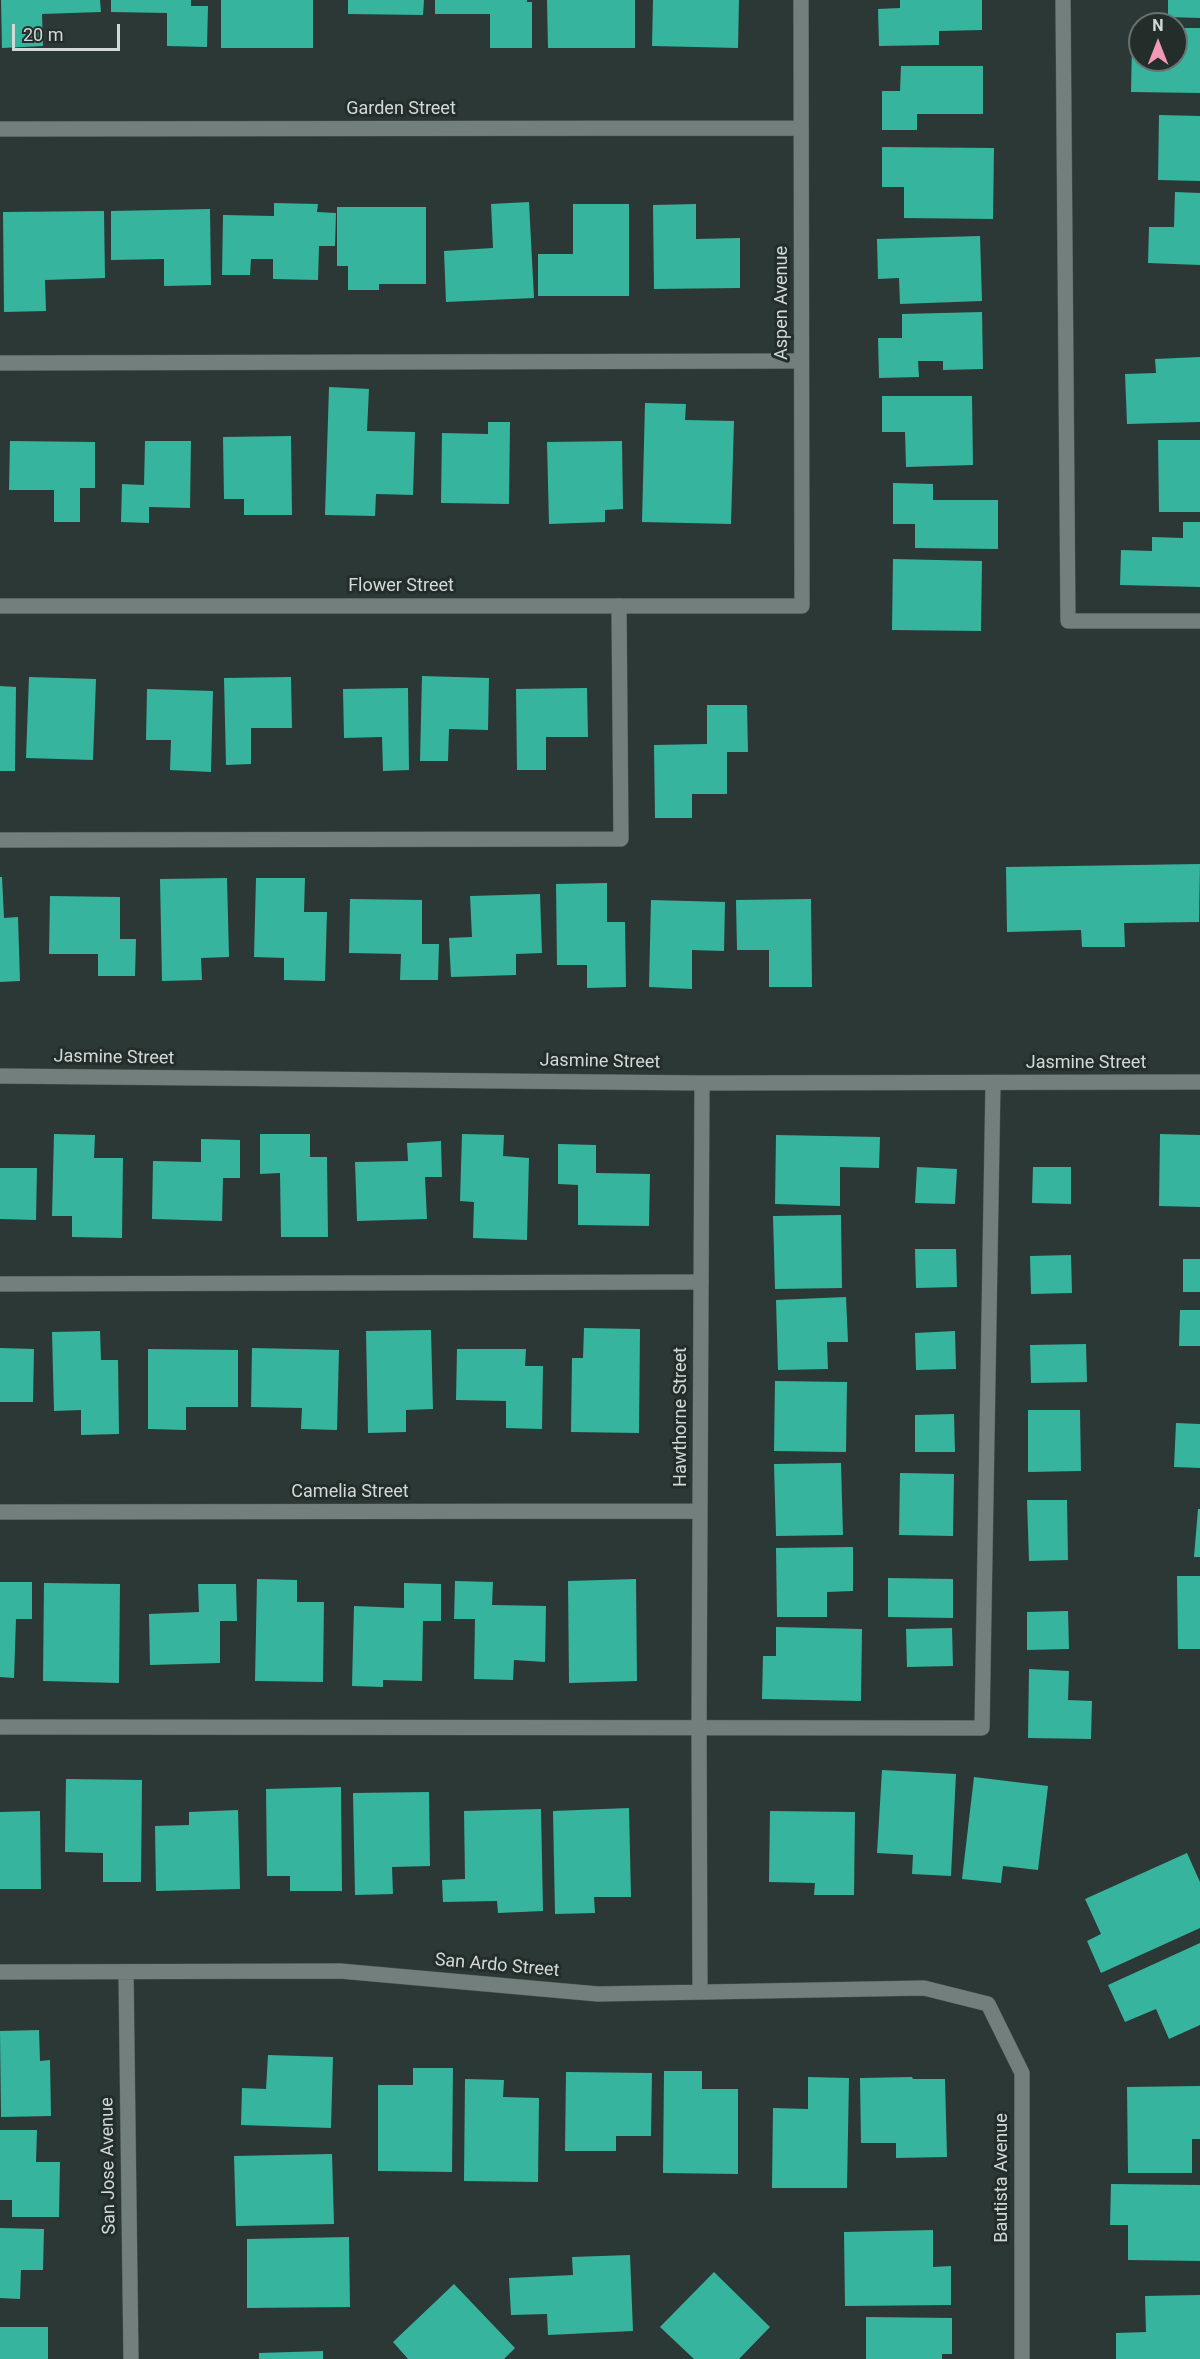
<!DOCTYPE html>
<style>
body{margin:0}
#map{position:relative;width:1200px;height:2359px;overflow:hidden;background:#2c3835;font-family:Roboto,sans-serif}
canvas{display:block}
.north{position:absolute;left:1128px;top:12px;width:60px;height:60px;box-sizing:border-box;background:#232e2b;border:2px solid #697270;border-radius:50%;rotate:0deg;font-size:16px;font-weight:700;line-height:24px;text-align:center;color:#d2d9d8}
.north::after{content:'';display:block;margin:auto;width:21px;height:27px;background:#f09ab7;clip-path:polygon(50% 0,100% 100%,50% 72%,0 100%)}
.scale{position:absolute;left:12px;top:24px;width:108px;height:27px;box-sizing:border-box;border:3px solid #d2d9d8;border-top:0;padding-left:8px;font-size:18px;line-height:21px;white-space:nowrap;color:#d2d9d8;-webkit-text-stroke:4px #232e2b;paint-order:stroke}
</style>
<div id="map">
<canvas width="1200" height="2359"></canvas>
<div class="north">N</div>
<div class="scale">20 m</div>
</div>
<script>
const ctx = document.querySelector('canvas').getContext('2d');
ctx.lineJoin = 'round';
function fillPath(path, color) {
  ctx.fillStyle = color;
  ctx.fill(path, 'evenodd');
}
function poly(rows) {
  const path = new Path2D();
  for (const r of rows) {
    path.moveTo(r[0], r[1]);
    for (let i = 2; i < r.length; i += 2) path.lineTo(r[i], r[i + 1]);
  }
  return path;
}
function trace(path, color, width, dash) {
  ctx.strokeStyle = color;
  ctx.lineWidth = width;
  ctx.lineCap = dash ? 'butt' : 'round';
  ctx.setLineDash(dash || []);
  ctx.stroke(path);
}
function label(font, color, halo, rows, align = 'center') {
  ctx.font = font + ' Roboto,sans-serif';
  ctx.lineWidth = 6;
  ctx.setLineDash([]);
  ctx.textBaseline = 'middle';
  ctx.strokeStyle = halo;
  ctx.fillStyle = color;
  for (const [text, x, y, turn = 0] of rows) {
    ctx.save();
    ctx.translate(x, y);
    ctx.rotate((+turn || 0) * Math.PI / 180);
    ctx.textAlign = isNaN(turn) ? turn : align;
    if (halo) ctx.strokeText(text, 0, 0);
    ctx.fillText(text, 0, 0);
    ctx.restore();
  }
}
const building = poly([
 [1,0,100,0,101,12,42,14,43,46,2,48],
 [111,0,191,0,191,6,208,6,207,47,167,46,167,13,111,12],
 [221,0,313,0,313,48,221,48],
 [348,0,424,0,423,15,348,14],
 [435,0,527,0,527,2,532,2,532,48,490,48,490,14,435,14],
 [547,0,635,0,635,48,548,48],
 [653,0,739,0,738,48,652,46],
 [900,0,982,0,982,30,939,31,939,45,879,46,878,9,900,8],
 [1168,0,1200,0,1200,18,1168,17],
 [1176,28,1200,28,1200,93,1131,92,1132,44,1140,44,1140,60,1176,60],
 [901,66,983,66,983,114,917,114,917,130,882,130,882,91,900,91],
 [1159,115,1200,116,1200,181,1158,180],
 [882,147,994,148,993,219,904,218,904,187,882,187],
 [1175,192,1200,193,1200,265,1148,263,1149,227,1174,227],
 [529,202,534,298,446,302,444,251,493,248,491,204],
 [274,203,318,204,317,212,336,213,335,246,319,246,318,280,273,279,273,259,251,259,250,275,222,275,223,215,274,216],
 [573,204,629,204,629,296,538,296,538,254,573,254],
 [696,204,696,239,740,238,740,288,654,289,653,205],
 [337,207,426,207,426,284,379,284,379,290,348,290,348,266,337,266],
 [210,209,211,285,164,286,164,259,111,260,111,211],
 [104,211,105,278,45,280,46,311,4,312,3,212],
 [980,236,982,301,900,304,899,278,878,279,877,239],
 [982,312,983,369,943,370,943,361,918,361,919,377,879,378,878,338,902,338,902,314],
 [1200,357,1200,422,1127,424,1125,374,1156,373,1155,359],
 [329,387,369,389,367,431,415,432,413,495,376,494,375,516,325,515],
 [882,396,972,396,973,465,906,467,905,432,882,432],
 [645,403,686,404,685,420,734,421,731,524,642,522],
 [488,422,510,422,509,504,441,503,442,433,488,434],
 [291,436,292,515,244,515,244,499,224,499,223,437],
 [1158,440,1200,440,1200,512,1159,512],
 [10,441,95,442,95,488,80,488,80,522,54,522,54,490,9,490],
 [145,441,191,441,190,508,149,507,149,523,121,522,122,484,144,485],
 [622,441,623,509,605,510,605,522,549,524,547,442],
 [893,483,933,484,933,500,998,500,998,549,915,548,915,524,893,524],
 [1183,522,1200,522,1200,587,1120,585,1121,550,1152,551,1152,537,1183,538],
 [893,559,982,561,981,631,892,630],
 [422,676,489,678,488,730,449,729,448,761,420,761],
 [29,677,96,679,93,760,26,758],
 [291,677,292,728,251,728,251,764,226,765,224,678],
 [0,686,16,687,15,771,0,771],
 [408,688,409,770,383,771,382,737,344,738,343,689],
 [587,688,588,737,546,737,546,770,517,770,516,689],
 [147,689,213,691,211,772,170,770,171,740,146,740],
 [707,705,747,705,748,752,727,752,727,794,692,794,692,818,655,818,654,745,707,744],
 [1200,864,1199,922,1124,923,1125,947,1082,947,1081,930,1007,932,1006,867],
 [0,877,2,877,4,918,18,917,20,981,0,982],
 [227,878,229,957,201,958,202,980,162,981,160,879],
 [256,878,305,878,304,912,327,912,325,981,284,980,284,958,254,957],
 [607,883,607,922,625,922,626,987,587,988,587,965,557,965,556,884],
 [540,894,542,953,516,954,516,975,451,977,449,938,472,937,470,896],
 [50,896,120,897,120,939,136,939,135,976,98,976,98,954,49,954],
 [350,899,422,900,422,944,439,944,438,980,400,980,401,954,349,953],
 [811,899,812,987,769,987,769,950,737,950,736,900],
 [651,900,725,902,724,951,692,950,692,989,649,987],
 [54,1134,95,1135,94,1158,123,1158,122,1238,72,1237,72,1216,52,1216],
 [260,1134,310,1134,310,1157,327,1157,328,1237,281,1237,280,1173,260,1174],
 [462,1134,504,1135,503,1156,529,1158,527,1240,473,1238,474,1202,460,1201],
 [1160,1134,1200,1135,1200,1207,1159,1206],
 [776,1135,880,1137,879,1168,840,1167,840,1206,775,1204],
 [201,1139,240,1140,240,1178,223,1178,222,1221,152,1219,153,1161,201,1162],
 [441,1141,442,1177,425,1177,427,1219,357,1221,355,1162,408,1161,407,1143],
 [558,1144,596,1145,596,1173,650,1174,649,1226,578,1225,578,1185,558,1184],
 [917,1167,957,1169,955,1204,915,1203],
 [1033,1167,1071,1167,1071,1204,1032,1203],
 [0,1168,37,1168,36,1220,0,1219],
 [841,1215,842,1288,775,1289,773,1216],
 [915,1249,956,1249,957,1287,916,1288],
 [1071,1255,1072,1293,1031,1294,1030,1256],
 [1183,1259,1200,1259,1200,1292,1183,1292],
 [846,1297,848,1342,827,1342,828,1369,778,1370,776,1300],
 [1180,1310,1200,1310,1200,1346,1179,1346],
 [584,1328,640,1329,639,1433,571,1432,572,1358,583,1358],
 [431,1330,433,1409,406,1410,406,1432,368,1433,366,1331],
 [100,1331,101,1360,118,1360,119,1434,81,1435,81,1410,54,1411,52,1332],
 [955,1331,956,1369,916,1370,915,1333],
 [1086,1344,1087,1382,1031,1383,1030,1345],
 [0,1348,34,1349,33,1402,0,1402],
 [252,1348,339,1350,337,1430,301,1429,302,1408,251,1407],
 [148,1349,238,1350,238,1407,186,1407,186,1430,148,1429],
 [457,1349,526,1349,525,1366,543,1366,542,1429,506,1428,506,1401,456,1400],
 [775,1381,847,1382,846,1452,774,1451],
 [1028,1410,1080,1410,1081,1471,1028,1472],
 [954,1414,955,1452,915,1452,915,1415],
 [1176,1423,1200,1424,1200,1468,1174,1467],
 [841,1463,843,1535,776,1536,774,1464],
 [900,1473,954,1474,953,1536,899,1535],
 [1027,1500,1067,1500,1068,1560,1029,1561],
 [1198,1509,1200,1509,1200,1557,1194,1557],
 [853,1547,853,1591,827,1592,827,1617,777,1617,776,1548],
 [1177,1576,1200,1576,1200,1649,1178,1649],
 [888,1578,953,1579,953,1618,888,1617],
 [257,1579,297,1580,297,1602,324,1602,323,1682,255,1681],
 [636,1579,637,1681,569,1683,568,1581],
 [455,1581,493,1582,492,1605,546,1606,545,1662,514,1660,513,1680,474,1679,475,1619,454,1619],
 [0,1582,32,1582,32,1619,16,1619,14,1678,0,1677],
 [44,1583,120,1584,119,1683,43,1681],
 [404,1583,441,1584,441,1621,423,1621,422,1681,383,1680,383,1687,352,1686,354,1606,404,1608],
 [198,1584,236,1584,237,1621,220,1621,220,1663,150,1665,149,1614,199,1612],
 [1068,1611,1069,1649,1027,1650,1027,1612],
 [776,1627,862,1629,861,1701,762,1699,763,1656,776,1656],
 [952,1628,953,1666,907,1667,906,1629],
 [1029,1669,1069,1671,1068,1700,1092,1701,1091,1739,1028,1738],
 [882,1770,956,1774,951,1876,912,1874,913,1855,877,1853],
 [974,1777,1048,1786,1038,1870,1003,1866,1001,1883,962,1879],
 [66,1779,142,1780,141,1882,103,1882,103,1853,65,1852],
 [341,1787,342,1891,290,1891,290,1876,267,1876,266,1789],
 [429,1792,430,1866,392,1867,393,1894,355,1895,353,1793],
 [629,1808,631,1897,594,1897,595,1913,555,1914,553,1811],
 [541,1809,543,1911,498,1913,497,1901,443,1902,442,1880,465,1879,464,1811],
 [238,1810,240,1889,156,1891,155,1826,189,1825,189,1812],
 [40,1811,41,1889,0,1889,0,1812],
 [770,1811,855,1812,854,1895,814,1895,815,1883,769,1882],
 [1187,1853,1200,1882,1200,1928,1101,1973,1087,1941,1101,1934,1085,1899],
 [1200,1943,1200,2025,1169,2039,1156,2009,1125,2022,1108,1985],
 [39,2030,40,2061,50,2060,51,2116,1,2117,0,2031],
 [268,2055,333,2057,331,2128,241,2125,242,2088,266,2089],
 [413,2068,453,2068,452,2172,378,2171,378,2085,413,2085],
 [664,2071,702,2071,702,2089,738,2089,738,2174,663,2173],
 [566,2072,652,2073,651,2136,616,2136,616,2151,565,2151],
 [808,2077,849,2078,847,2188,772,2188,773,2108,808,2109],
 [912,2077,913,2079,945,2079,947,2157,896,2158,896,2143,861,2143,860,2078],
 [465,2079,504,2080,503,2097,539,2098,538,2182,464,2181],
 [1200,2086,1200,2139,1192,2139,1192,2173,1128,2173,1127,2087],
 [0,2130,37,2130,36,2162,60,2162,59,2217,12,2217,12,2200,0,2200],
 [332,2154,334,2224,236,2226,234,2156],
 [1111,2184,1200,2185,1200,2261,1128,2260,1128,2225,1110,2225],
 [0,2228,44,2229,43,2270,21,2270,20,2299,0,2298],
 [933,2230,933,2267,951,2266,951,2305,845,2306,844,2232],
 [349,2237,350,2307,247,2308,247,2239],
 [630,2255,633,2331,548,2335,547,2314,511,2315,509,2278,573,2275,572,2257],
 [714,2272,770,2327,739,2359,694,2359,660,2327],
 [454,2284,515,2348,504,2359,408,2359,393,2342],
 [1200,2295,1200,2359,1116,2359,1116,2333,1146,2332,1145,2296],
 [866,2317,952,2318,952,2354,942,2354,942,2359,866,2359],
 [0,2327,48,2327,48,2359,0,2359],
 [323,2351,323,2359,259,2359,259,2353]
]);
const lane = poly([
 [1063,0,1068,621,1200,621],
 [0,363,801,361],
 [0,840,621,839,619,606],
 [0,1284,701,1282],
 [0,1727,982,1728,993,1083]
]);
const street = poly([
 [0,129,801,128],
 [0,606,802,606,801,0],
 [0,1076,702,1083,1200,1082],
 [0,1512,700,1511],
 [0,1972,340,1971,598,1994,924,1988,988,2004,1022,2073,1022,2359],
 [126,1972,131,2359],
 [700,1992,699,1726,702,1083]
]);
const streetNames = [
 ["Garden Street",401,109],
 ["Aspen Avenue",782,303,-90],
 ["Flower Street",401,586],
 ["Jasmine Street",114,1058,1],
 ["Jasmine Street",600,1062,1],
 ["Jasmine Street",1086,1063],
 ["Hawthorne Street",681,1417,-90],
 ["Camelia Street",350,1492],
 ["San Ardo Street",497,1966,5],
 ["San Jose Avenue",109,2166,-91],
 ["Bautista Avenue",1002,2178,-90]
];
fillPath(building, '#37b49e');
trace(lane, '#495351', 16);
trace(street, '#495351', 16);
trace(lane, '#727f7c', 15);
trace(street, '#727f7c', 15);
label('18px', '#d2d9d8', '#232e2b', streetNames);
</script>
